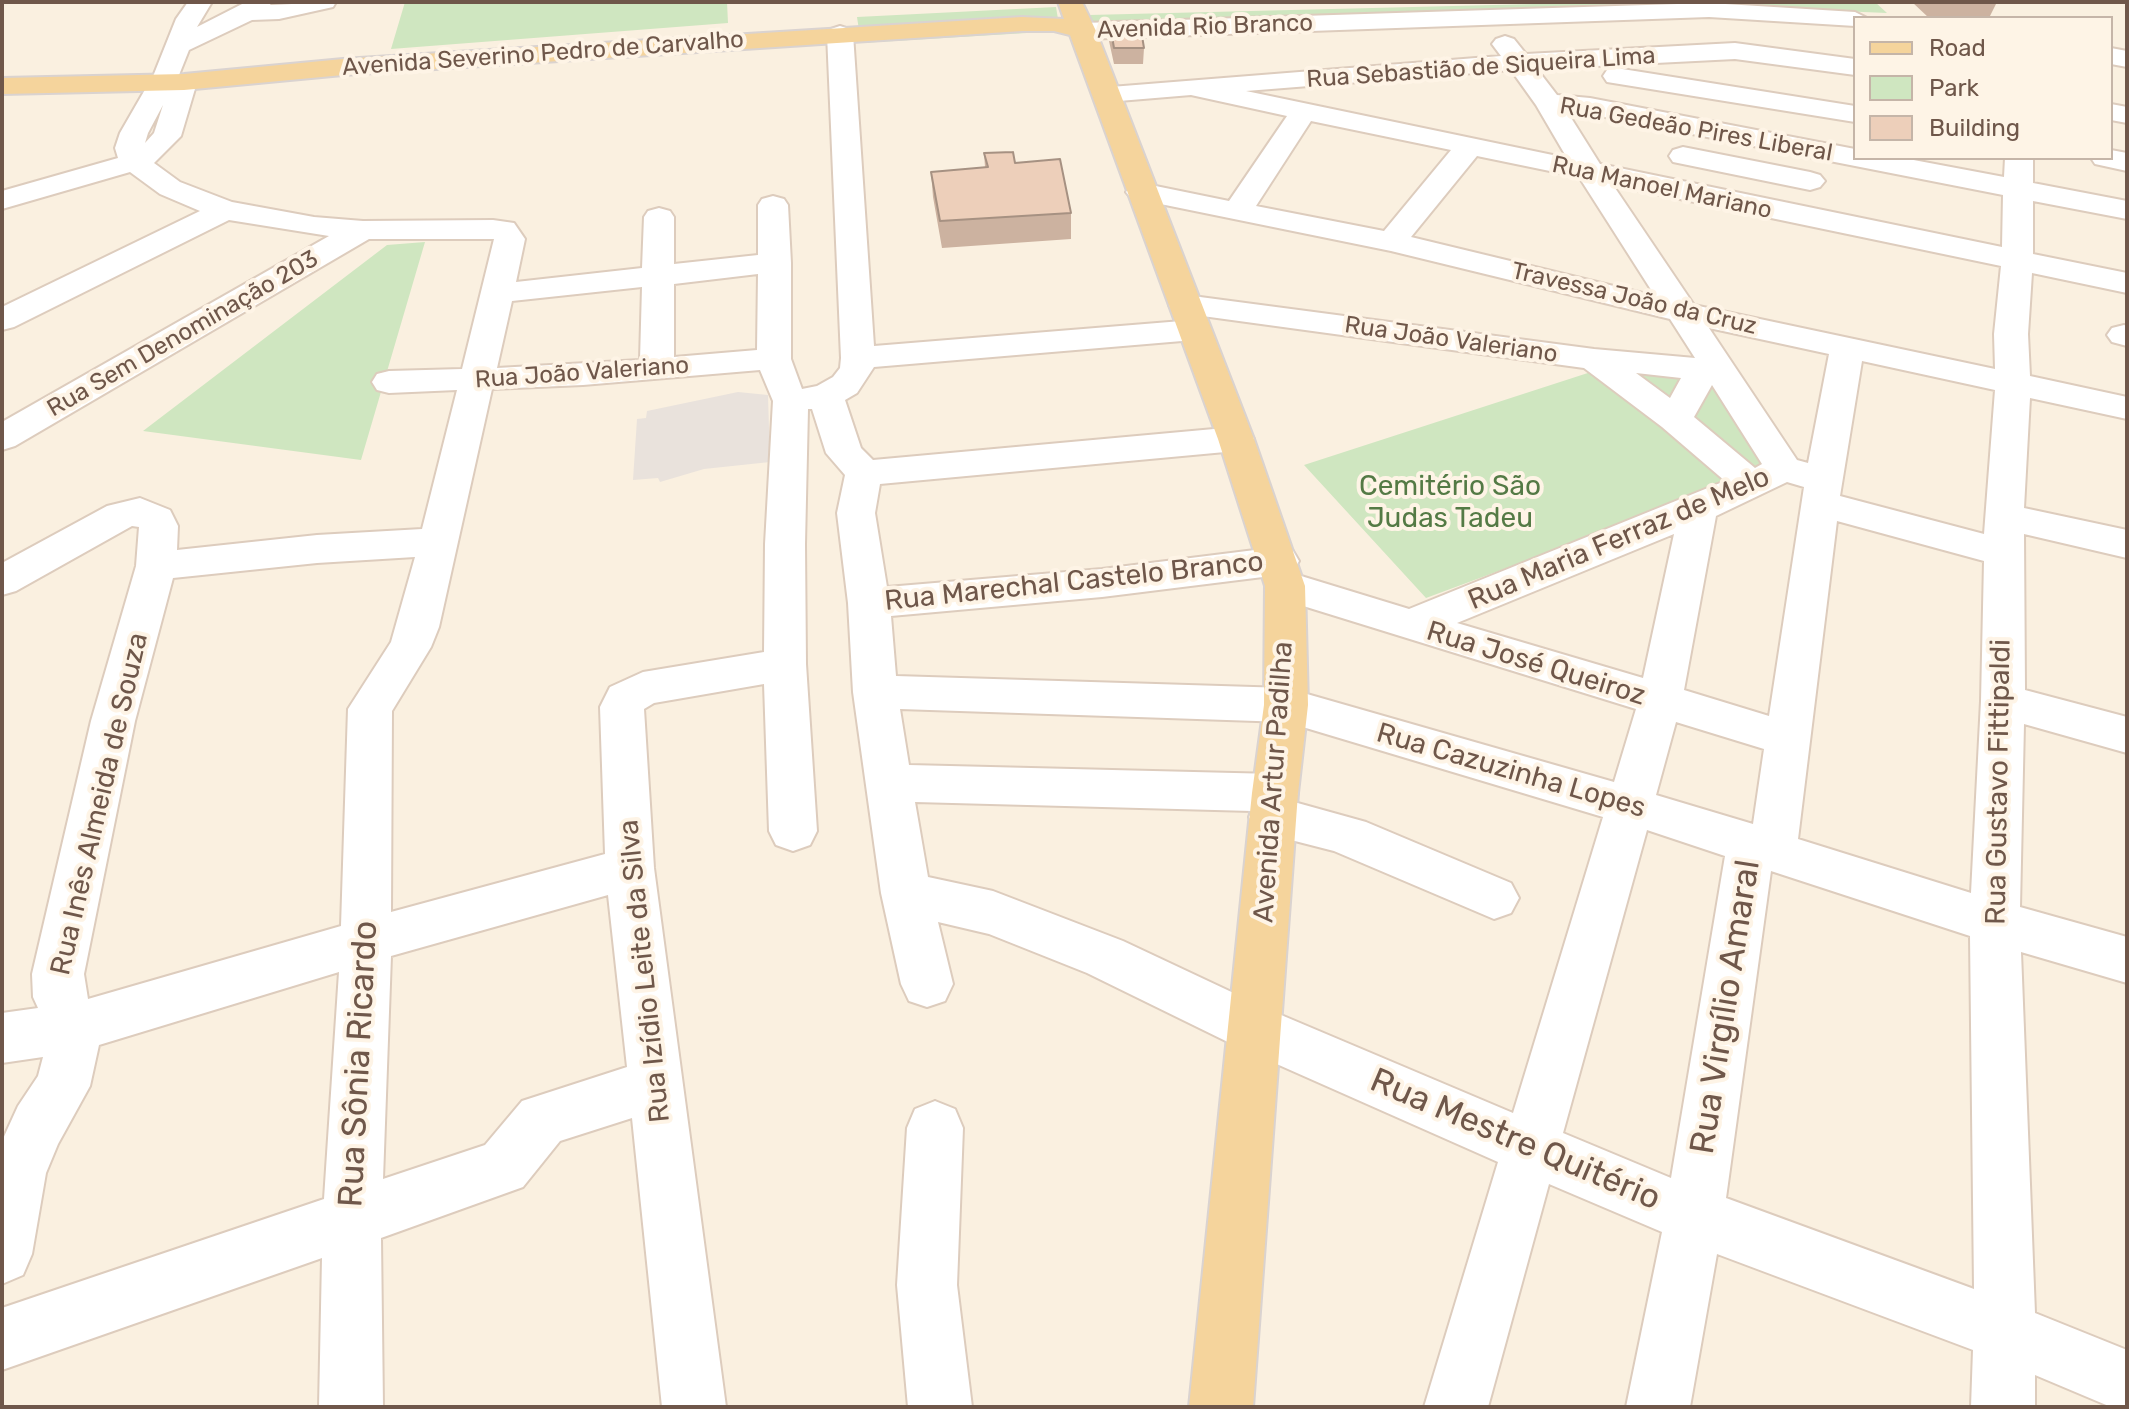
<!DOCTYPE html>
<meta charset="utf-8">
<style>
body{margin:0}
#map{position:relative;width:2129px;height:1409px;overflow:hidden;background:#faf0e0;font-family:Rubik,sans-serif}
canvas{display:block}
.frame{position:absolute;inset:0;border:4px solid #6f574a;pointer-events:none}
.legend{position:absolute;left:1853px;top:16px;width:260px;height:144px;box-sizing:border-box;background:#fef4e6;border:2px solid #c5b5a8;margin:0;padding:10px 14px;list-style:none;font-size:24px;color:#6f574a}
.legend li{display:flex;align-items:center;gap:16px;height:40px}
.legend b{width:40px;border:2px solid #c5b5a8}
</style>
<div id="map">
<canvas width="2129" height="1409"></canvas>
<div class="frame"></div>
<ul class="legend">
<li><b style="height:10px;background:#f5d49c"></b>Road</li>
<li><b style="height:22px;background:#cfe6c0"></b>Park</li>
<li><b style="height:22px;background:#edcfba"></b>Building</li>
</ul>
</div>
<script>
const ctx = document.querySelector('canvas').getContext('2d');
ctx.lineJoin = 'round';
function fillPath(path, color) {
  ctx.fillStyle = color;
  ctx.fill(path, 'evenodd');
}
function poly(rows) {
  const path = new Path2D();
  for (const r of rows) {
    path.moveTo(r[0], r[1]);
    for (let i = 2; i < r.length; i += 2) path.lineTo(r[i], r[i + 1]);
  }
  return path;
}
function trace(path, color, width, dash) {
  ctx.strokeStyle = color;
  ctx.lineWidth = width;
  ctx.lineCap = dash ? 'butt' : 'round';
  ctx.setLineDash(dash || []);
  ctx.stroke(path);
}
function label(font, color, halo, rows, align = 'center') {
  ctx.font = font + ' Rubik,sans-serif';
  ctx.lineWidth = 8;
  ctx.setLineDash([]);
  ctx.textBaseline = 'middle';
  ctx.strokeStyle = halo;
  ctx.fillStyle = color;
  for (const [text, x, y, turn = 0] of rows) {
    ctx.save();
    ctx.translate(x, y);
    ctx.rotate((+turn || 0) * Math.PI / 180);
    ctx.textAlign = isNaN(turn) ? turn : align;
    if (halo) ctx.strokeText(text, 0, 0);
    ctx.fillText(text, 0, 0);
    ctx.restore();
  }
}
const industrial = poly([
 [738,392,768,395,770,462,704,469,660,482,658,478,633,480,637,419,646,418,647,411]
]);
const green = poly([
 [405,2,727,2,728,23,391,49],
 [1615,2,1875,2,1887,13,1722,6,1094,27,1089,15],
 [1056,7,1060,31,861,43,857,17],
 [425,242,361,460,143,431,387,245],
 [1594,371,1733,484,1426,598,1304,465],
 [1622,372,1712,379,1772,466,1751,475]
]);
const minor = poly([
 [188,2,212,2,197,27,246,2,272,2,270,5,336,2,333,7,279,19,252,20,189,50,179,75,193,76,197,82,181,136,154,163,180,182,232,202,314,217,363,221,493,220,514,223,525,239,516,282,642,268,644,217,648,211,659,208,670,211,674,217,674,264,758,255,758,205,762,199,773,196,784,199,788,205,791,263,791,359,802,389,817,386,833,377,840,368,841,358,827,34,831,29,840,26,849,29,853,34,874,346,1194,320,1206,323,1211,330,1206,337,1194,340,874,367,857,393,845,400,861,448,873,460,1236,427,1249,431,1254,439,1249,447,1236,451,880,484,875,513,887,587,1102,569,1279,547,1293,551,1299,561,1293,571,1288,572,1409,609,1725,481,1662,427,1584,368,1173,312,1169,305,1173,298,1185,295,1594,349,1695,358,1670,319,1391,251,1131,198,1126,192,1131,186,1141,183,1229,201,1287,116,1191,95,1107,102,1098,100,1094,94,1098,88,1501,56,1492,44,1496,39,1505,36,1514,39,1526,54,1735,43,1855,59,1855,75,1735,59,1537,69,1557,95,1590,98,1855,149,1855,158,1903,158,2004,177,2005,158,2033,158,2033,183,2127,201,2127,219,2033,201,2033,254,2127,273,2127,293,2032,273,2028,334,2030,376,2127,397,2127,419,2030,398,2024,508,2127,530,2127,558,2024,534,2025,690,2127,717,2127,753,2024,724,2020,907,2127,937,2127,983,2021,952,2035,1313,2127,1350,2127,1407,2111,1407,2035,1375,2035,1407,1971,1407,1973,1350,1717,1254,1690,1407,1626,1407,1662,1232,1549,1184,1488,1407,1424,1407,1498,1162,1236,1046,1087,973,989,934,938,922,953,984,945,1001,927,1007,909,1001,901,984,881,893,853,692,848,603,837,513,845,475,826,453,812,409,808,409,805,544,806,664,817,831,810,845,793,851,776,845,769,831,764,684,654,703,644,709,654,868,726,1407,662,1407,632,1118,560,1141,523,1187,381,1238,383,1407,319,1407,322,1258,2,1370,2,1308,324,1199,339,972,99,1045,90,1086,58,1144,46,1173,32,1254,23,1275,2,1284,2,1141,18,1106,38,1076,43,1057,2,1063,2,1013,38,1008,33,997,32,974,91,721,136,566,139,527,132,526,16,591,2,595,2,563,107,506,140,498,170,510,178,526,177,550,317,535,422,529,457,390,389,393,377,390,372,382,377,374,389,371,462,369,494,239,369,239,15,446,2,450,2,422,329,236,229,220,14,327,2,330,2,307,200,211,160,194,130,172,2,209,2,191,118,158,115,148,120,133,154,74,176,19,188,2],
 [1511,70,1536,105,1567,158,1246,91,1511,70],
 [163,105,154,133,145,143,148,133,163,105],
 [1568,113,1590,114,2003,195,2002,247,1600,164,1568,113],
 [1311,121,1451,150,1384,231,1256,206,1311,121],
 [1477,156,1579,177,1655,296,1411,237,1477,156],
 [1613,185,2001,266,1994,334,1995,369,1694,305,1613,185],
 [758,274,757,350,674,357,674,284,758,274],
 [642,287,640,360,497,368,512,301,642,287],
 [1709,328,1829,354,1808,463,1797,460,1709,328],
 [1862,361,1995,390,1984,534,1840,496,1862,361],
 [760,370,773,401,765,544,764,652,643,672,610,687,600,707,605,854,391,912,392,711,431,647,439,627,492,389,583,385,760,370],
 [1636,373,1681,378,1670,398,1636,373],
 [1712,385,1762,464,1755,468,1694,417,1712,385],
 [1787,482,1804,487,1769,716,1684,690,1716,516,1787,482],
 [1837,521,1984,561,1981,701,1971,893,1798,839,1837,521],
 [1674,534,1643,678,1457,623,1674,534],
 [415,557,391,642,348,709,341,926,88,999,84,974,135,721,173,578,317,563,415,557],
 [1271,576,1265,586,1271,596,1636,709,1614,782,1286,688,896,676,891,616,1102,597,1271,576],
 [900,709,1286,722,1603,817,1513,1113,1274,1012,1123,941,993,891,928,877,915,802,1252,811,1249,817,1256,831,1334,851,1494,919,1511,913,1519,898,1511,883,1366,822,1294,802,1298,793,1291,780,1275,774,909,765,900,709],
 [1676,722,1764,749,1753,824,1656,795,1676,722],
 [1647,830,1725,856,1671,1178,1563,1133,1647,830],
 [1771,871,1970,936,1974,1289,1726,1198,1771,871],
 [608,895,627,1067,522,1101,485,1145,383,1179,391,956,608,895],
 [1709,3,1855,12,1867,18,1855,18,1855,26,1709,17,1083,39,1074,36,1070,31,1074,26,1083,23,1709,3],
 [2111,48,2127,51,2127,67,2111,64,2111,48],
 [1616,68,1855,106,1855,122,1607,82,1603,76,1607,70,1616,68],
 [2111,104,2127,107,2127,123,2111,120,2111,104],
 [1683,147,1810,172,1820,175,1825,181,1820,187,1810,190,1673,162,1669,156,1673,150,1683,147],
 [2111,150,2127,153,2127,171,2095,164,2091,158,2111,158,2111,150],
 [2124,325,2127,326,2127,346,2112,342,2107,335,2112,328,2124,325],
 [935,1101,955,1109,963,1128,957,1285,972,1407,908,1407,897,1285,907,1128,915,1109,935,1101]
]);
const major = poly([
 [1058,2,1082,2,1096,31,1254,439,1305,586,1308,705,1298,793,1253,1407,1189,1407,1252,793,1264,705,1265,586,1218,439,1070,35,1054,31,1022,31,343,75,184,90,2,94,2,78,184,74,343,59,1022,17,1064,19,1058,2]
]);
const wall = poly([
 [1912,2,1997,2,1989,18,1929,18],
 [1110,25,1144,48,1143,64,1114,64,1109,41],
 [984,153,1015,163,1071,213,1071,239,942,248,933,197,931,172,985,167]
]);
const building = poly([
 [1140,24,1144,48,1114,48,1110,25,1140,24],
 [1013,152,1015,163,1060,159,1071,213,940,221,931,172,988,167,984,153,1013,152]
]);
const farStreetnames = [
 ["Avenida Rio Branco",1205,27,-2],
 ["Avenida Severino Pedro de Carvalho",543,54,-4],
 ["Rua Sebastião de Siqueira Lima",1481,68,-4],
 ["Rua Gedeão Pires Liberal",1696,130,10],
 ["Rua Manoel Mariano",1662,188,12],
 ["Travessa João da Cruz",1634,299,13],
 ["Rua Sem Denominação 203",183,334,-30],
 ["Rua João Valeriano",1451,340,8],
 ["Rua João Valeriano",582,373,-4]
];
const parkNames = [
 ["Cemitério São",1450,487],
 ["Judas Tadeu",1450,519]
];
const streetNames = [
 ["Rua Maria Ferraz de Melo",1619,539,-23],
 ["Rua Marechal Castelo Branco",1074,582,-6],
 ["Rua José Queiroz",1536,664,17],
 ["Rua Cazuzinha Lopes",1511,771,16],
 ["Avenida Artur Padilha",1274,782,-86],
 ["Rua Gustavo Fittipaldi",1999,782,-89],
 ["Rua Inês Almeida de Souza",100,804,-77],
 ["Rua Izídio Leite da Silva",645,971,-96]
];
const nearStreetnames = [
 ["Rua Virgílio Amaral",1726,1007,-81],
 ["Rua Sônia Ricardo",359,1064,-87],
 ["Rua Mestre Quitério",1515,1140,23]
];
fillPath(industrial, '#e9e2dc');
fillPath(green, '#cfe6c0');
trace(minor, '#ddccbd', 4);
trace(major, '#dad3d0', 4);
fillPath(minor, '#fff');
fillPath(major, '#f5d49c');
fillPath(wall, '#ccb2a0');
fillPath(building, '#edcfba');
trace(building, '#a69182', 2);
label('24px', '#6f574a', '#fef4e6', farStreetnames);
label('28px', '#547a45', '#fef4e6', parkNames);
label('28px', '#6f574a', '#fef4e6', streetNames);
label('34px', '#6f574a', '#fef4e6', nearStreetnames);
</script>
